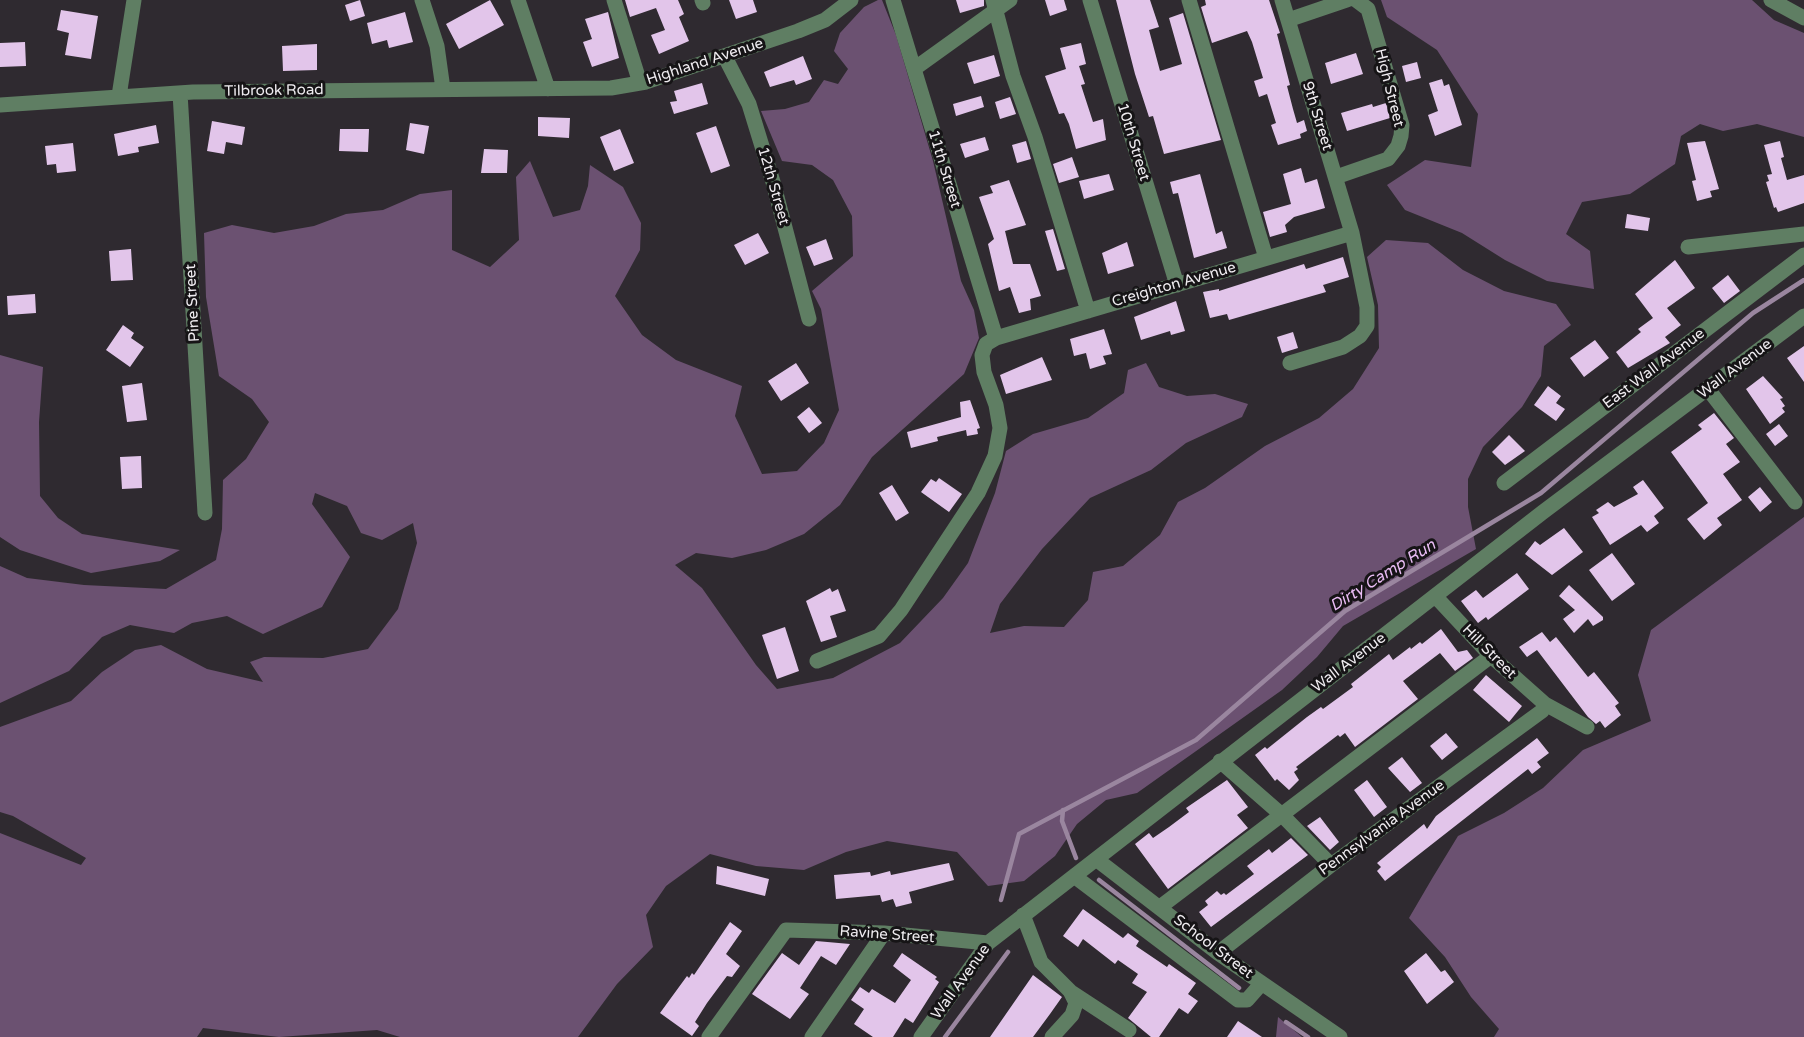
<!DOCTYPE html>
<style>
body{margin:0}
canvas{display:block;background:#2f2a30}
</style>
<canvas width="1804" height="1037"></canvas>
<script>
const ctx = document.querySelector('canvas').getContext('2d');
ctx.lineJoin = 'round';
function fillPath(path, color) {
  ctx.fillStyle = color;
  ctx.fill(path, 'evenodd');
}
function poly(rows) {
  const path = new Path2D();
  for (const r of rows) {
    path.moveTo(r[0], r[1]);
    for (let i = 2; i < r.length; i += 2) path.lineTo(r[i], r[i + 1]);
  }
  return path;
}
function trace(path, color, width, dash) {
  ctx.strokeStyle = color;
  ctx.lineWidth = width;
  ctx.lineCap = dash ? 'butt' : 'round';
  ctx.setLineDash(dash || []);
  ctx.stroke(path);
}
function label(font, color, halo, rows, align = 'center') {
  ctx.font = font + ' "Varela Round",sans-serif';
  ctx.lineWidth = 6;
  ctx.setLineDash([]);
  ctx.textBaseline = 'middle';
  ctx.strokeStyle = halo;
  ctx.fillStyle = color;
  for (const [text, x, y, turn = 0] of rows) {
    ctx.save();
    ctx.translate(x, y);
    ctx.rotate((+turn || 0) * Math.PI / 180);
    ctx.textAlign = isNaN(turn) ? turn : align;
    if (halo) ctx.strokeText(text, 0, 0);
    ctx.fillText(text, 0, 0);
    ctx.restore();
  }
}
const forest = poly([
 [878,0,882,0,896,35,933,161,961,281,974,310,979,338,964,374,872,457,840,505,804,534,766,550,732,558,696,553,675,565,702,588,756,665,777,689,833,678,900,643,943,598,968,563,995,493,1006,451,1033,434,1088,418,1124,393,1128,370,1146,363,1159,387,1187,396,1215,394,1248,404,1242,417,1186,443,1151,470,1090,498,1042,549,1000,604,990,633,1024,626,1064,627,1088,600,1093,572,1123,566,1160,535,1178,502,1205,488,1265,446,1319,418,1353,389,1379,348,1378,305,1367,257,1386,240,1428,243,1463,270,1504,291,1556,304,1571,325,1544,346,1541,376,1522,407,1483,447,1468,479,1468,507,1476,549,1343,626,1317,657,1282,690,1137,793,1106,800,1077,824,1055,856,1024,881,988,886,957,852,887,841,846,852,804,870,756,866,710,854,666,886,646,915,653,947,617,984,578,1037,400,1037,377,1030,279,1037,203,1028,197,1037,0,1037,0,833,81,865,86,858,13,816,0,812,0,727,71,701,102,672,135,650,161,645,207,669,263,682,250,662,264,657,323,658,368,649,398,609,417,543,413,523,382,540,361,533,347,506,315,493,312,504,350,557,322,607,263,634,227,616,192,623,174,633,130,625,102,637,69,671,0,703,0,566,27,578,84,585,166,589,216,560,222,529,223,480,246,459,269,422,252,399,219,376,206,297,204,233,232,225,274,233,314,226,346,214,383,210,420,194,452,190,452,250,490,267,519,240,516,177,530,161,553,217,580,210,588,186,590,165,623,187,641,223,640,250,615,296,642,335,676,360,742,386,735,416,762,474,797,471,824,443,839,410,821,309,812,291,853,256,852,216,833,180,812,165,782,161,761,111,785,109,809,102,824,80,838,84,848,69,834,51,840,33,864,7],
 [1381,0,1752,0,1774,20,1804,33,1804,137,1757,124,1723,131,1700,124,1681,136,1675,164,1630,194,1582,202,1566,234,1590,251,1594,289,1547,281,1505,260,1462,233,1405,210,1387,185,1425,160,1471,167,1478,114,1437,50,1387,17],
 [0,355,43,367,39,422,40,496,58,518,82,534,180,550,160,561,91,573,20,550,0,537],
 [1804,517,1804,1037,1494,1037,1499,1029,1471,997,1445,957,1409,918,1433,877,1458,836,1504,813,1543,788,1583,750,1651,721,1638,675,1651,630],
 [1278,1017,1302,1037,1276,1037]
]);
const stream = poly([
 [1063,810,1062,821,1076,858],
 [1099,880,1239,988],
 [1001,900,1019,834,1196,740,1345,611,1541,493,1753,313,1804,280],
 [1286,1022,1308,1037],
 [945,1037,1008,952]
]);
const building = poly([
 [360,0,365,16,350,21,345,5],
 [490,0,504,25,459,49,446,24],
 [625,0,678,0,684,14,679,17,689,41,659,54,651,35,665,30,656,8,630,17],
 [729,0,753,0,757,12,736,19],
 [956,0,984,0,984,6,960,13],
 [1045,0,1064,0,1067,10,1050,16],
 [1116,0,1150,0,1159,27,1149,30,1160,71,1182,64,1169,18,1183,13,1221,140,1164,154,1153,116,1149,117,1135,74],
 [1205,0,1269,0,1280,33,1277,34,1290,85,1287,86,1293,109,1297,123,1304,120,1307,131,1300,134,1301,138,1278,145,1271,125,1276,123,1267,94,1259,97,1254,81,1263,78,1252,42,1247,31,1212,43,1201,7,1206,5],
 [61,10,98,16,91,59,65,55,69,33,57,30],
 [405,12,413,42,389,48,387,40,372,44,367,23],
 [608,12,619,58,592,67,583,42,592,39,585,19],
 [25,42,26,66,0,67,0,43],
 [1081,43,1086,64,1079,66,1085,84,1081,85,1093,122,1103,119,1106,140,1076,149,1069,124,1064,113,1059,114,1045,76,1066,69,1060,48],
 [317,44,317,70,283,71,282,46],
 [1356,53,1363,74,1331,84,1325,63],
 [994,55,1000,76,974,84,967,63],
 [803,56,812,79,796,85,794,80,770,87,764,72],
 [1417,62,1421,78,1406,82,1402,66],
 [1442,79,1444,86,1449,84,1462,125,1435,136,1428,115,1438,111,1429,83],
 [702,83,708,104,674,114,670,102,677,101,674,91],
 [981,96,984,107,956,116,953,104],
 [1010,97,1016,114,1000,119,995,102],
 [1386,103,1390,118,1347,131,1341,113,1372,104,1373,107],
 [538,117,570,118,569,138,538,136],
 [212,121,245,127,242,145,226,142,224,154,207,151],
 [410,123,429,126,424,154,406,150],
 [156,125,159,143,138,147,139,152,118,156,114,134],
 [716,126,730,166,711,173,696,133],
 [340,129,369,129,368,152,339,151],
 [620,129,634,163,614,171,600,137],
 [985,137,989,150,965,158,960,144],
 [1026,141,1031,159,1017,163,1012,145],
 [1705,141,1719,189,1710,191,1712,197,1697,201,1692,181,1696,180,1687,143],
 [1780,141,1784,157,1781,158,1787,180,1804,175,1804,203,1778,212,1776,207,1774,208,1766,182,1769,181,1767,175,1772,174,1764,145],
 [73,143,76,171,57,173,56,164,47,165,45,146],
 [484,149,508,150,507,173,481,173],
 [1072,157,1079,177,1059,183,1053,164],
 [1301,168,1305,183,1317,179,1325,208,1294,217,1285,225,1287,232,1270,237,1263,212,1291,204,1283,174],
 [1109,174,1114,190,1084,199,1079,181],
 [1200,174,1216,234,1222,231,1227,248,1194,258,1178,193,1173,194,1170,182],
 [1009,180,1026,225,1005,231,1013,264,1030,264,1041,296,1030,299,1031,310,1019,313,1010,287,999,291,988,244,994,239,979,197,993,193,990,186],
 [1627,214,1650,218,1648,231,1625,228],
 [1053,229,1065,269,1057,271,1045,231],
 [758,233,769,253,745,265,734,245],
 [826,239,833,259,814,266,806,247],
 [1127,242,1134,266,1108,274,1102,253],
 [131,249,133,280,111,281,109,251],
 [1343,257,1349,277,1323,285,1326,292,1229,320,1227,314,1210,318,1203,292,1219,289,1219,291,1304,264,1306,269],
 [1675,260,1695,288,1667,308,1681,325,1665,337,1670,343,1628,368,1616,352,1641,332,1638,329,1653,318,1635,294],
 [1728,275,1740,291,1724,303,1712,288],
 [35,294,36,313,8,315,7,296],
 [1176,301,1185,331,1171,335,1170,331,1141,340,1134,317],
 [123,325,134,333,131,338,144,347,130,367,106,350],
 [1104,329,1112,354,1103,356,1106,364,1090,369,1086,353,1074,356,1070,339],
 [1293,332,1298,348,1282,353,1277,337],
 [1595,340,1609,358,1584,377,1570,358],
 [1804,346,1804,382,1787,358],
 [1042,357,1052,380,1006,394,1000,375],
 [796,363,809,383,781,401,768,381],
 [1763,376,1783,398,1780,399,1785,406,1782,408,1785,412,1770,424,1746,389],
 [142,383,147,420,127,422,122,386],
 [1548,386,1561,396,1556,403,1565,409,1556,421,1534,405],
 [970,400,980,428,977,429,978,434,967,436,966,430,937,437,938,441,911,448,907,432,961,417,960,402],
 [809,407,822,423,809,433,797,417],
 [1714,413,1734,438,1726,444,1740,462,1723,474,1742,500,1717,518,1722,525,1704,540,1687,519,1708,503,1671,452,1702,429,1698,425],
 [1779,424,1788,436,1775,446,1766,434],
 [1509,435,1525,451,1505,465,1492,452],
 [141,456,142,488,122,489,120,457],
 [939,478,962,494,949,512,921,492,931,479,936,482],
 [1643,480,1664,508,1654,516,1659,523,1647,532,1641,525,1610,545,1592,517,1599,513,1596,510,1608,502,1614,507,1638,494,1633,487],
 [892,485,909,513,896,521,879,493],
 [1760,487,1772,502,1760,512,1748,497],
 [1564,528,1583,552,1552,575,1525,554,1535,541,1540,545],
 [1612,553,1635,584,1612,601,1589,570],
 [1517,573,1529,589,1488,620,1486,617,1478,623,1461,601,1476,590,1483,598],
 [1569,585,1603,617,1603,620,1593,626,1588,619,1574,633,1563,619,1575,610,1559,596],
 [830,588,832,592,838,589,846,611,830,616,837,637,821,642,806,601],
 [785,627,799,671,777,679,762,635],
 [1441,629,1458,652,1467,650,1473,658,1455,671,1440,653,1403,681,1418,699,1355,747,1345,733,1340,737,1338,735,1296,767,1298,769,1294,772,1299,780,1289,790,1277,779,1275,781,1255,755,1265,747,1267,749,1307,717,1321,707,1323,709,1353,687,1351,684,1389,654,1393,660,1410,647,1411,649,1420,642,1422,644],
 [1542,632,1550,642,1556,637,1588,677,1594,672,1619,703,1615,706,1621,715,1605,728,1600,721,1596,724,1588,717,1537,650,1527,657,1519,647],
 [1486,675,1522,706,1509,722,1473,690],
 [1446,733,1458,747,1442,760,1430,746],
 [1537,738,1549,753,1537,762,1541,767,1532,774,1528,769,1385,881,1377,871,1381,867,1377,863,1424,824,1427,829,1436,816],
 [1402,757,1422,783,1410,792,1388,768],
 [1227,780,1248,807,1237,815,1248,828,1168,889,1135,844,1149,833,1153,838,1169,827,1189,812,1186,808],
 [1367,780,1387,807,1374,817,1354,790],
 [1320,817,1339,842,1330,850,1307,826],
 [1291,838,1308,855,1211,927,1199,912,1208,905,1205,901,1217,891,1221,895,1224,893,1226,895,1254,874,1247,866,1269,849,1272,853],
 [949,863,954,880,909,892,912,903,896,907,893,899,882,902,880,895,836,899,834,875,870,872,871,876,890,871,891,875],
 [717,866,769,879,765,896,716,884],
 [1083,909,1123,938,1128,933,1139,941,1136,946,1167,967,1169,964,1196,983,1188,994,1198,1001,1188,1014,1179,1008,1159,1037,1151,1037,1128,1018,1147,992,1132,983,1138,974,1118,960,1115,964,1083,939,1078,947,1063,936],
 [730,922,742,931,726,954,740,966,732,977,727,976,707,1003,695,1022,699,1026,692,1036,660,1013,687,976,689,978,692,973,694,975],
 [816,941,850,944,836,965,821,956,800,988,809,994,790,1019,752,994,782,953,799,965],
 [902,953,937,977,935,979,939,982,913,1023,905,1018,893,1037,873,1037,854,1024,864,1009,851,1000,860,987,869,993,872,989,895,1003,911,980,893,966],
 [1426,953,1441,972,1445,970,1454,982,1427,1004,1404,971],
 [1033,975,1062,997,1050,1014,1033,1037,990,1037],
 [1238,1021,1262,1037,1227,1037]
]);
const minor = poly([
 [422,0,437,46,443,89],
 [518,0,548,89],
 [614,0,640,83],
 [702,0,703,3],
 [893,0,996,338],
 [993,0,1013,76,1035,137,1088,311],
 [1090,0,1177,285],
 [1189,0,1266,258],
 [1282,0,1352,233,1367,307,1367,326,1360,336,1343,347,1290,363],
 [1771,0,1804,18],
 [1288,20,1347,0],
 [725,57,749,104,773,182,809,319],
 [914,69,1010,0],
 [180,93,205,513],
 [119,96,134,0],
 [0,105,193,92,611,88,646,82,798,31,825,20,851,0],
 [1336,177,1388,159,1398,146,1401,136,1402,125,1368,9,1356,0],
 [1688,247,1804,234],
 [1708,389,1795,502],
 [1504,483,1804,255],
 [1436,597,1491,656,1545,704,1587,727],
 [817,661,879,636,901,610,978,493,995,456,1000,428,996,405,984,372,982,355,986,344,996,338,1352,233],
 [1220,761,1283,816,1331,865],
 [1096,859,1218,953,1340,1037],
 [1074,876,1238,1000,1247,1000,1262,983],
 [1160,907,1491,656],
 [1023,915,1041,962,1070,991,1076,1003,1072,1015,1052,1037],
 [1218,953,1331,865,1542,711,1545,704],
 [1071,992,1129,1030],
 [709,1037,786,930,884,933,988,943],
 [812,1037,884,933],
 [921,1037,988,943,1543,512,1804,316]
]);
const streetNames = [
 ["Highland Avenue",705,62,-18],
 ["High Street",1389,88,76],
 ["Tilbrook Road",274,91,-1],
 ["9th Street",1317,116,73],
 ["10th Street",1133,142,73],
 ["11th Street",944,169,73],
 ["12th Street",773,186,74],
 ["Creighton Avenue",1174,285,-16],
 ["Pine Street",193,303,-93],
 ["East Wall Avenue",1654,369,-37],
 ["Wall Avenue",1735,369,-37],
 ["Hill Street",1489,652,45],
 ["Wall Avenue",1349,663,-37],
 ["Pennsylvania Avenue",1382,828,-36],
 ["Ravine Street",887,935,4],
 ["School Street",1213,947,37],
 ["Wall Avenue",961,982,-54]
];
const waterNames = [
 ["Dirty Camp Run",1383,576,-32]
];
fillPath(forest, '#6b5171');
trace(stream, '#9a869f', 4.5);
fillPath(building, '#e2c5ea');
trace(minor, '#5f7e63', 15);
label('15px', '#efecf0', '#161416', streetNames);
label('italic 16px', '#e9bcf4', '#161416', waterNames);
</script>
